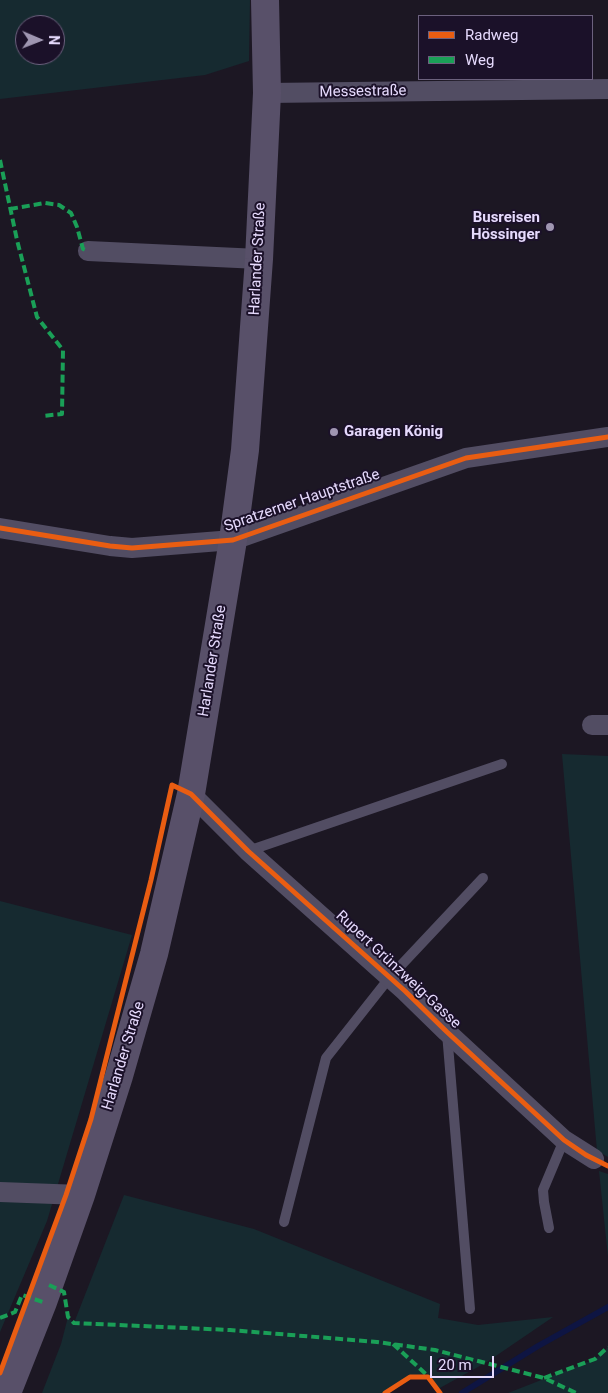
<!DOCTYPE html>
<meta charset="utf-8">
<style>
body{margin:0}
#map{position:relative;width:608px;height:1393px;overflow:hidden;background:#1c1723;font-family:Roboto,sans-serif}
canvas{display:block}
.legend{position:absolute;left:418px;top:15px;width:175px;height:65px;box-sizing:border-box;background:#1b1129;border:1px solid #6c617e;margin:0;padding:6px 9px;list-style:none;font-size:15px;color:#e6dafd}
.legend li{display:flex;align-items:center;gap:10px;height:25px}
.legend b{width:25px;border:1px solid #6c617e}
.north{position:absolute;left:15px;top:15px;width:50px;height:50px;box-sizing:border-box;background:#1b1129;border:1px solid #6c617e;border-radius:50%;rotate:91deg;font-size:14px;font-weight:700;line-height:20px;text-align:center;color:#e6dafd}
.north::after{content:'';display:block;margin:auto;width:18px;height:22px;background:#9f96b1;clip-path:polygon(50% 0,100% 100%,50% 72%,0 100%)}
.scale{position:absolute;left:430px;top:1356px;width:64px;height:22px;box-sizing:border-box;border:2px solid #e6dafd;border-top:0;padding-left:6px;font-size:15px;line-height:18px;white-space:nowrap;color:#e6dafd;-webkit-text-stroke:4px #1b1129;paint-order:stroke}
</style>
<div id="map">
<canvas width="608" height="1393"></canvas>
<ul class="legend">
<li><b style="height:6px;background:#e95d12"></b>Radweg</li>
<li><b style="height:6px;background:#1a9f57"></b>Weg</li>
</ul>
<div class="north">N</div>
<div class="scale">20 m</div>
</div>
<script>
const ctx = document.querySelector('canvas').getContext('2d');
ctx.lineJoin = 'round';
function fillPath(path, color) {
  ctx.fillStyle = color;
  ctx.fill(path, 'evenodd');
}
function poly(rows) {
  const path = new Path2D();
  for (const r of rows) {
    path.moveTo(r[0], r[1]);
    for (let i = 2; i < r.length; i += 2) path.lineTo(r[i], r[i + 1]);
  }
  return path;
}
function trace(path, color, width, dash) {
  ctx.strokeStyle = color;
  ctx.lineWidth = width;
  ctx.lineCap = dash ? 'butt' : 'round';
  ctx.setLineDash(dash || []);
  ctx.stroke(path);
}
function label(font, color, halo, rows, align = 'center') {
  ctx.font = font + ' Roboto,sans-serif';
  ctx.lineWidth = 4;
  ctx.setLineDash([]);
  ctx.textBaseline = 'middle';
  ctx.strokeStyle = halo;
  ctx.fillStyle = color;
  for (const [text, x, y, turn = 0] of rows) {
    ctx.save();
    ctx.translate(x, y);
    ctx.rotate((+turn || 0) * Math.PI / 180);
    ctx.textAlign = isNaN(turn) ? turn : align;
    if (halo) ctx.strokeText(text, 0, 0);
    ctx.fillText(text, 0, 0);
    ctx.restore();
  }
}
const green = poly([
 [0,0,250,0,249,61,205,75,0,99],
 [25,25,55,25,55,55,25,55],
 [562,754,608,756,608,1157,597,1151],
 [0,901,132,935,47,1221,0,1332],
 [599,1171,608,1174,608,1257],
 [124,1195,254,1229,440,1304,438,1318,478,1325,553,1317,487,1362,438,1389,428,1377,410,1377,385,1393,42,1393,61,1344,68,1317,74,1323],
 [608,1347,608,1393,508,1393,595,1359]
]);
const stream = poly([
 [462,1393,538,1346,608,1307]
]);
const service = poly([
 [248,851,502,764],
 [447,1033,470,1309],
 [284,1222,326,1058,390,977,483,878],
 [549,1228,544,1202,543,1190,564,1140]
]);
const minor = poly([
 [267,93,608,89],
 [88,251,259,259],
 [0,528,110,546,132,548,233,540,466,458,608,437],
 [592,725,608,725],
 [191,794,248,851,405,991,447,1032,564,1140,594,1159],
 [0,1192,81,1195]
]);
const secondary = poly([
 [7,1393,43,1302,81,1195,119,1076,154,954,191,794,233,540,245,450,259,259,267,93,265,0]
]);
const quiet = poly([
 [0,160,17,240,37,317,63,350,62,414,42,416],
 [10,209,45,203,59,205,71,213,77,227,83,249,88,251],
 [49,1285,64,1292,68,1317,74,1323,230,1330,377,1342,435,1350,544,1378,576,1393],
 [0,1318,15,1312,22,1295,43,1302],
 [393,1344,428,1376],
 [544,1378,595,1359,608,1347]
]);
const cycleway = poly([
 [0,528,110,546,132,548,233,540,466,458,608,437],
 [0,1373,66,1195,91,1119,151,880,172,785,191,794,248,851,405,991,447,1032,564,1140,586,1155,608,1166],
 [385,1393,410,1377,428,1377,440,1393]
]);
const markers = [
 [550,227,5,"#9f96b1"],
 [334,432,5,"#9f96b1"]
];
const streetNames = [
 ["Messestraße",363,92,-1],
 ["Harlander Straße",258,259,-87],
 ["Spratzerner Hauptstraße",302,501,-19],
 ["Harlander Straße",213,661,-81],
 ["Rupert Grünzweig-Gasse",398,970,43],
 ["Harlander Straße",124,1056,-73]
];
const poiNames = [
 ["Busreisen",540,218],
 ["Hössinger",540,235],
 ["Garagen König",344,432,"left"]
];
fillPath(green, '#162a30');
trace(stream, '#0e1543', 6);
trace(service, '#524d63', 10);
trace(minor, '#524d63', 20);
trace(secondary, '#585069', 28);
trace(quiet, '#1a9f57', 4, [8, 4]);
trace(cycleway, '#e95d12', 5);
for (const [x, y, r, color] of markers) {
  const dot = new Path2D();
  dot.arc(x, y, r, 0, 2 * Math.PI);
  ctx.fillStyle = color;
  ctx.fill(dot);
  trace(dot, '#1b1129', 2);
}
label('15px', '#e6dafd', '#1b1129', streetNames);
label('bold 15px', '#e6dafd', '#1b1129', poiNames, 'right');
</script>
